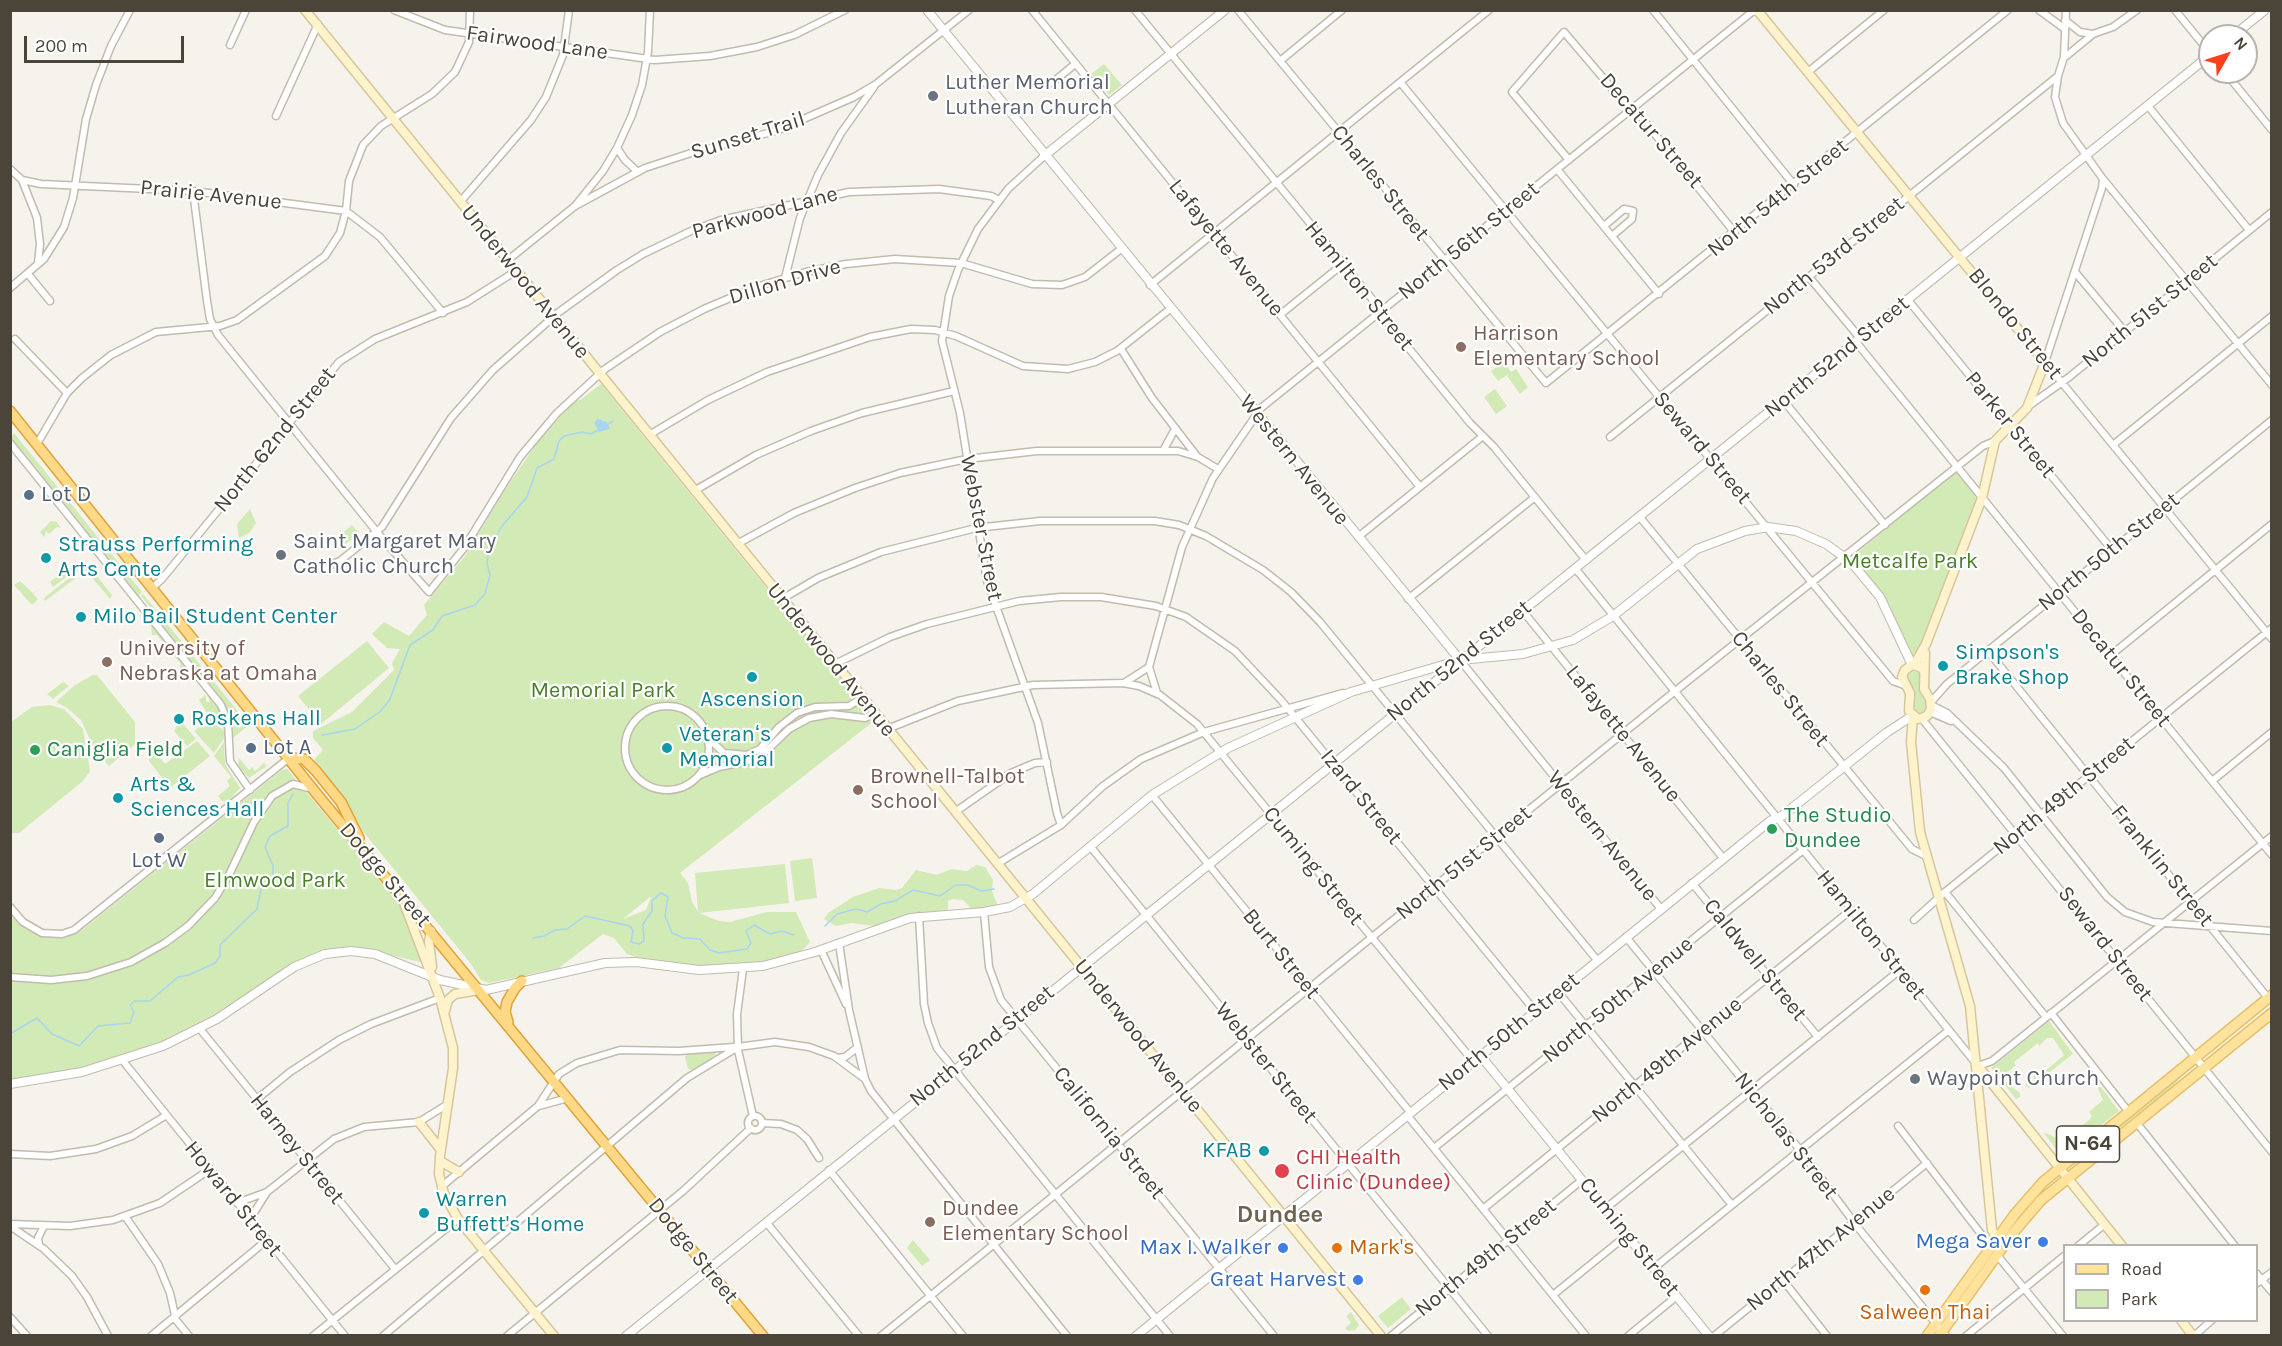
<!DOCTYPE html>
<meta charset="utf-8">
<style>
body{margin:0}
#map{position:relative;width:2282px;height:1346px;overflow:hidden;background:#f6f3ec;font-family:Karla,sans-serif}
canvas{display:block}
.frame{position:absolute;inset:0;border:12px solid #4b4439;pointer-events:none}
.legend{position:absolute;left:2063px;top:1244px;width:195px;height:78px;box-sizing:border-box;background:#fff;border:2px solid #b7b4b0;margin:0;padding:8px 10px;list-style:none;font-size:18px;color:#4b4439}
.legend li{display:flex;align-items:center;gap:12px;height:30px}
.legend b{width:30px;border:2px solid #b7b4b0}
.north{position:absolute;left:2198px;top:24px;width:60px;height:60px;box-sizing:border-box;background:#fff;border:2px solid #b7b4b0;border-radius:50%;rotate:51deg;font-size:16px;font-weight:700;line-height:24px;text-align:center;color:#4b4439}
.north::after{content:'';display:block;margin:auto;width:21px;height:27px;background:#fc3f1d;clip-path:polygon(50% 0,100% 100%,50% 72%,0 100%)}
.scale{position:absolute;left:24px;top:36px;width:160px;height:27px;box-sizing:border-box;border:3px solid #4b4439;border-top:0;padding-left:8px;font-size:18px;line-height:21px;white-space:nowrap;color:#4b4439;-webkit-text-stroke:4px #fff;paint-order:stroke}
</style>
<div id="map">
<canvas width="2282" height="1346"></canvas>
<div class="frame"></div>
<ul class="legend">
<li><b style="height:8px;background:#ffe39c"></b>Road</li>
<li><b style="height:16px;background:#d2eab5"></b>Park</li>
</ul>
<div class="north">N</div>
<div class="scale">200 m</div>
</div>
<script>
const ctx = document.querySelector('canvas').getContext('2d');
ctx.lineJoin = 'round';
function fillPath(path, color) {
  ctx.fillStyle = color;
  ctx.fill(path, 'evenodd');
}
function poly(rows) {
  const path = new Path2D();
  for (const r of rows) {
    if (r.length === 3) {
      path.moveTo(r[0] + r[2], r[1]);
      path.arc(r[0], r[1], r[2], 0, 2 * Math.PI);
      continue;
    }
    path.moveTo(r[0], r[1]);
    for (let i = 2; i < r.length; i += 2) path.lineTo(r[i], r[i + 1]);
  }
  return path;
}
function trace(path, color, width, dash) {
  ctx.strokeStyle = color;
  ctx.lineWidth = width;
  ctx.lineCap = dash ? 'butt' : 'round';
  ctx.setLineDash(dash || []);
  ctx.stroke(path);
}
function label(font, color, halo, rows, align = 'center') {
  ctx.font = font + ' Karla,sans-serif';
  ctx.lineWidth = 4.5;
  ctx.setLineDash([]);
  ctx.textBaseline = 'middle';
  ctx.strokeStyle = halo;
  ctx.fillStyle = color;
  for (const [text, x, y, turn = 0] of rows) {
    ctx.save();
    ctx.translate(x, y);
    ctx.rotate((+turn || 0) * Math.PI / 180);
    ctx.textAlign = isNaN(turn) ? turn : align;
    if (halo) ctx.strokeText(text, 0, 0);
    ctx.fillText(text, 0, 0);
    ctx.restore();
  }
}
const green = poly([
 [1104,64,1122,85,1109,95,1091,74],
 [1504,362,1511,372,1516,369,1528,387,1520,394,1507,376,1510,373,1498,381,1491,371],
 [601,384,874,721,680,873,688,883,692,902,698,912,695,873,785,864,789,903,699,913,719,921,730,922,767,912,796,912,810,942,801,952,759,963,707,968,638,958,627,954,614,938,603,934,559,968,489,983,481,980,471,964,362,830,343,796,314,760,323,750,313,738,313,731,352,712,394,670,392,663,400,649,387,648,372,634,384,622,409,636,427,615,424,605,465,556,504,491,537,443,574,401,580,400],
 [651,897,646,910,623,919,650,897],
 [1495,389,1507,406,1496,414,1484,397],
 [14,433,142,592,139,595,142,600,60,500,63,497,57,490,54,492,11,438],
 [1957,470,1975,493,1976,500,1919,656,1911,661,1885,599,1852,557],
 [250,509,256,523,249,533,239,538,237,524],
 [51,521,57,522,61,528,57,527,49,534,46,531,44,537,40,532],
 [352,525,359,533,338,550,332,542],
 [88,565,112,595,110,599,83,567],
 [71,566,74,571,53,587,50,582],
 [73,575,76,578,45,601,44,598],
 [20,581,33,593,41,588,33,594,38,599,32,605,14,585],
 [143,594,249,725,233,738,229,714,224,703,150,611,152,609,141,596],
 [151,623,190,672,190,673,179,667,181,664,157,635,152,635],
 [367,641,389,668,321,724,298,696],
 [1911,671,1920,673,1919,691,1928,706,1926,713,1919,715,1913,710,1915,694,1906,679],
 [93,675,97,675,135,722,135,744,124,754,122,751,120,753,121,756,109,766,95,750,81,720,67,708,56,702,75,685],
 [63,682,69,686,53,699,47,694],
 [205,689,218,706,225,730,207,713,199,700,206,695,206,702,210,702,207,693,203,691],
 [50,705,64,709,83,729,90,771,83,781,19,833,11,833,11,722,32,707],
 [209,716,224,731,224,738,214,753,194,731,205,723],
 [180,720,196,739,187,746,174,731],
 [197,741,210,756,170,788,149,761,150,752,154,750,165,764],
 [224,742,225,764,240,788,228,802,222,801,218,796,230,786,227,781,231,777,214,756],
 [239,758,249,770,252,767,255,771,264,763,267,766,249,778,238,767],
 [287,769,405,910,421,960,420,962,361,948,338,949,306,957,177,1038,92,1066,11,1082,10,915,26,929,43,936,62,937,82,930,282,770],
 [812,858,817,898,795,901,790,861],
 [976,865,985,867,993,880,992,891,997,904,994,907,973,910,963,900,953,899,948,901,948,909,944,911,901,916,875,926,851,923,836,926,824,919,828,913,853,897,879,888,896,890,902,888,916,870,937,875,951,869,967,871],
 [2049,1021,2073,1054,2029,1088,2026,1085,2027,1081,2031,1083,2035,1080,2033,1076,2043,1073,2064,1055,2053,1038,2047,1038,2039,1046,2038,1043,2014,1062,2016,1065,2004,1075,2007,1083,2020,1093,2020,1097,2016,1099,1991,1068],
 [715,1052,716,1055,694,1070,688,1069,685,1057,687,1054],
 [2191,1066,2173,1086,2088,1153,2096,1142],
 [2100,1086,2119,1111,2068,1151,2066,1150,2059,1153,2043,1132,2057,1138,2069,1129,2073,1132,2089,1120,2092,1116,2089,1112,2103,1100,2098,1089],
 [913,1240,930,1260,922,1266,907,1248],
 [1402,1297,1411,1309,1388,1328,1378,1316],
 [1351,1312,1359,1325,1355,1330,1348,1331,1345,1328,1351,1323,1346,1316]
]);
const water = poly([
 [598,419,607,422,610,429,599,432,594,422]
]);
const stream = poly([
 [608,424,613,421],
 [322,735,355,729,381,711,390,699,410,645,433,630,442,616,475,605,485,594,490,575,487,563,489,549,502,526,527,497,537,468,554,459,559,441,564,436,582,432,591,434,598,430],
 [825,926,837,914,856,909,867,912,881,904,895,901,913,890,940,896,956,885,968,885,981,891,994,889],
 [533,938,544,936,555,930,567,929,585,916,630,926,633,931,631,942,639,944,644,941,643,924,652,911,652,901,661,893,668,897,665,916,672,933,684,938,700,939,710,950,719,953,747,949,751,943,746,931,754,925,770,934,782,931,794,935],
 [10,1034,37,1018,52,1034,79,1046,98,1026,130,1023,134,1012,130,1005,135,1001,150,1001,178,977,189,975,215,963,220,956,220,945,257,909,261,889,273,877,273,866,265,847,270,836,288,826,288,803,293,794]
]);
const minor = poly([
 [394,10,445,30,655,60,710,56,757,47,794,35,845,10],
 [1032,10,1420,487],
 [1135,10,1377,305,1384,318,1470,423,1494,447,1585,559],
 [1238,10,1546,383,2008,10],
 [1653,10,1794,185],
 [2039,10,2065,29],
 [2066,10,2064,57,2058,76,2055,97,2063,123,2103,179,2102,188,2045,362,2272,639],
 [2175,10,2210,53],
 [2065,20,2080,32,2093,34,2113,27,2137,10],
 [230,45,246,10],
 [2065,57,2092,35],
 [1280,61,1342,10],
 [1808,72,1884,10],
 [2225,72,2272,130],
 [1400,82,1893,681,1904,685],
 [1052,83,1075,64],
 [2148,106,2249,230],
 [276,116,318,24],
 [617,148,625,160,638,172],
 [1044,156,1008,189,978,229,958,270,949,296,942,341,960,413,987,581,1038,723,1057,813,1061,825],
 [1569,160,1512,92,1564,32,1627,106,1637,112,1735,233],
 [10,169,22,180,41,184,193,191,346,211,380,237,443,313],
 [1557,169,1659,294],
 [2103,179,2272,385],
 [22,180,37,218,40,244,38,263],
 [193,191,207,301,210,319,218,335,381,537,429,592,464,548,520,457,557,413,605,369,660,332,704,309,756,287,806,272,846,264,895,259,961,263,1032,284,1062,285,1085,277,1121,249],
 [461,201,531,120,546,97,563,55,569,10],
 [575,206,645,168,691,153,776,131,854,97,876,84,969,10],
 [1604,226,1624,209,1633,211,1632,219,1612,236],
 [508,260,575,206,603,171,617,148,632,115,642,85,648,52,650,10],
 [2075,272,2125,332],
 [28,274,50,301],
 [1809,277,1860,338],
 [785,278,800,218,818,175,841,133,874,87],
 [1150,285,1489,10],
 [10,288,44,259,64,227,73,198,86,119,96,85,111,46,130,10],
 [1908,300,2112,550],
 [1281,314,1343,264],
 [15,339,67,393],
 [1856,342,2272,855],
 [1121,349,1152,398,1196,455],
 [1783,400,1885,525],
 [2027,407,2068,378,2272,212],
 [649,435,708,400,767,372,870,337,911,329,935,330,956,336,1023,366,1068,369,1095,362,1117,351,1170,309],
 [1610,437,2058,76],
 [10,443,221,705,228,723,230,761,250,790],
 [37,444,67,393,82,378,111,355,156,332,220,326,237,320,325,256,340,233,346,211,349,181,363,145,381,126,432,94,455,72,469,42,470,10],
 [2113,445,2272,316],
 [1163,451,1175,429],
 [694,491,756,455,811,431,862,413,954,391],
 [1639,516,1912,849,1926,856],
 [1358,537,1483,436],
 [737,544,794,513,855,488,900,473,967,459,1037,451,1178,451,1198,457,1218,469],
 [1575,568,1978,1066,1992,1061,2272,836],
 [321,569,340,561,382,527,451,418,493,370,559,312,617,270,643,254,691,231,721,220,849,192,939,189,991,196,999,200],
 [152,588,162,579,339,362,375,339,467,302,516,271],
 [782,599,818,578,881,552,976,528,1040,521,1155,521,1179,525,1206,536,1263,570,1291,592,1320,622,1597,960],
 [1408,599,1535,497],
 [1522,610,1723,858],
 [1988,651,2268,998],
 [2111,655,2272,524],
 [1460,660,1661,909],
 [835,664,890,637,927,624,1019,601,1061,597,1101,597,1156,606,1186,617,1235,651,1281,700,1535,1011],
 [1124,683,1149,667],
 [1157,693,1149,667,1182,547,1213,478,1261,408,1752,12,1759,11],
 [1931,702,1947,684,2272,420],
 [1931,705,1947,713,2004,768,2107,897,2125,912,2153,922,2272,931],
 [667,748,42],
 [1930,712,1951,721],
 [1922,719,2272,1152],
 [887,729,958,701,1033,685,1123,683,1139,686,1160,695,1197,724,1473,1061],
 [709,739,724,753,747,755,760,749,779,727,797,713,815,707,849,706,862,698],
 [700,775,719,767,758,759,789,729,809,718,831,714,865,718,875,713],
 [2212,781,2272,732],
 [1152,795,1410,1112],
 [955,812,1011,773,1035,763,1047,762],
 [1090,846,1488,1336],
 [997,864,1061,825,1103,786,1141,759,1204,732,1343,693],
 [1692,883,1818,1037],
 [1945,892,2046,1017],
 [10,907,23,922,42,933,62,934,74,930,289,758],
 [984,912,989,967,1001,1000,1274,1336],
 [919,916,924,1004,928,1023,937,1048,1170,1336],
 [1914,920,1945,892,2272,628],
 [1626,937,1800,1150,1859,1229,1946,1336],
 [839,943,849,1010,865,1079,871,1091,1067,1336],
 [821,950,846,1004],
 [743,969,737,1014,738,1050,753,1116],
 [10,977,51,980,87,976,131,962,165,943,188,926,215,898,229,875,254,822,272,796,293,784,309,788],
 [1558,992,1732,1205],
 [2051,1013,2128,1111],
 [200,1029,395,1269],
 [837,1058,845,1057,858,1047],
 [123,1061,345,1336],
 [256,1100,290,1072,339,1040,371,1024,440,998],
 [539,1106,568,1098],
 [1407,1115,1586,1336],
 [755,1123,7],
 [2136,1122,2235,1246],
 [762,1123,781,1124,797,1130,807,1139,819,1158],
 [1898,1126,1991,1247],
 [1434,1148,1802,851],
 [10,1154,50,1156,96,1149,132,1136,165,1116],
 [829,1170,963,1336],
 [441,1187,538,1106,559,1074,577,1063,620,1050,679,1051,734,1047],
 [237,1203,267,1192],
 [1483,1209,1851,910],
 [1605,1209,1900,970],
 [125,1216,158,1264,170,1293,176,1320,189,1336],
 [250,1219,267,1192,334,1139,364,1127,419,1122,448,1104],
 [766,1222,859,1336],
 [10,1224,70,1226,113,1220,160,1203,209,1170],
 [10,1226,44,1249,72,1276,87,1297,108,1336],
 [39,1245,38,1238,44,1226],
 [2078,1246,2105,1224],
 [1997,1255,2063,1336],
 [1654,1268,1949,1030],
 [2256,1273,2272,1292],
 [1783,1280,1827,1336],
 [2256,1284,2272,1272],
 [1553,1295,1627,1235],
 [10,1317,27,1336],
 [151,1336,267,1240],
 [313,1336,458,1219],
 [383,1336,687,1078,738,1047,775,1042,809,1047,834,1056,865,1079],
 [507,1336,683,1191,751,1128],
 [881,1336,1669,696,1983,446,1995,441],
 [1391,1336,1582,1180],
 [1628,1336,1677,1296],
 [1714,1336,1927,1163],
 [1966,1336,2064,1256],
 [2194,1336,2212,1320]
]);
const tertiary = poly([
 [927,10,1460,660],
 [2233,36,2265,10],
 [1044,156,1225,10],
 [1480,1055,1709,1336],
 [10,1084,82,1072,163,1046,217,1019,294,967,325,954,351,951,375,954,440,980,486,990,605,963,636,962,699,970,763,966,815,952,910,918,984,912,1010,907,1033,894,1152,795,1228,748,1351,692,1460,660,1523,654,1573,640,1613,616,1697,549,1745,531,1768,527,1796,531,1826,544,1851,562,1880,597,1912,665],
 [626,1336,2210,55],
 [1136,1336,1770,821,1782,816,1886,733,1912,716]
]);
const secondary = poly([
 [305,10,1381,1336],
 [1757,10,2045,362,2027,408,1995,441,1982,498,1926,644,1914,665],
 [1924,671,1920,667,1912,665,1905,670,1902,677,1910,693,1909,711,1918,719,1927,716,1931,709,1930,699,1924,689,1925,653],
 [1913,717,1911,742,1920,832,1970,1006,1992,1230,1997,1239],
 [404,903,440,998,453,1048,453,1068,440,1156,439,1174,444,1194,458,1219,554,1336],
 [431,931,429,941,432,967],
 [445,1011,448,1000,455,994,479,990],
 [1978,1066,2122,1246],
 [419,1122,441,1150],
 [440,1161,459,1172],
 [2181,1320,2193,1336]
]);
const primary = poly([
 [1927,1336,2015,1214,2043,1182,2272,995],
 [1939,1336,2012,1234,2041,1200,2272,1013]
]);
const trunk = poly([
 [10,411,316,793,763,1336],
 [289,758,304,759,316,771,341,802,359,838],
 [508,1022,505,1012,507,1002,515,988,522,981]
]);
const markers = [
 [933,96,6,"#6b7280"],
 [1461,347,6,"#8d6e63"],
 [29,495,6,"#5c6f8a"],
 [281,555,6,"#6b7280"],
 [46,558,6,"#0f9aa8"],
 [81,617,6,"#0f9aa8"],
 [107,662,6,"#8d6e63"],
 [1943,666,6,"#0f9aa8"],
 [752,677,6,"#0f9aa8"],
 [179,719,6,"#0f9aa8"],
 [251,748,6,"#5c6f8a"],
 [667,748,6,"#0f9aa8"],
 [35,750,6,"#2e9e5b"],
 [858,790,6,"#8d6e63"],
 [118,798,6,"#0f9aa8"],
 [1772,829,6,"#2e9e5b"],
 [159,838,6,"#5c6f8a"],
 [1915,1079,6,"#6b7280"],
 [1264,1151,6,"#0f9aa8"],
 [1282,1171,8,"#e0444e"],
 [424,1213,6,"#0f9aa8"],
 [930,1222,6,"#8d6e63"],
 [2043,1242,6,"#3f7fe0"],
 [1283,1248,6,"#3f7fe0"],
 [1337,1248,6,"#e8710a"],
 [1358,1280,6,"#3f7fe0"],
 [1925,1290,6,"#e8710a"]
];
const shields = [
 [2088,1144,63]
];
const shieldNames = [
 ["N-64",2088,1144]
];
const streetNames = [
 ["Fairwood Lane",537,43,8],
 ["Decatur Street",1651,131,49],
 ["Sunset Trail",748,136,-17],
 ["Charles Street",1380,183,51],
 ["Prairie Avenue",211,195,6],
 ["North 54th Street",1778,198,-39],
 ["Parkwood Lane",765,213,-15],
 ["North 56th Street",1469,241,-39],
 ["Lafayette Avenue",1226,248,51],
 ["North 53rd Street",1834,256,-39],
 ["Underwood Avenue",525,282,51],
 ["Dillon Drive",785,282,-16],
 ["Hamilton Street",1359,286,51],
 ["North 51st Street",2150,311,-39],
 ["Blondo Street",2015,324,51],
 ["North 52nd Street",1837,357,-39],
 ["Parker Street",2010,425,51],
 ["North 62nd Street",275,440,-51],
 ["Seward Street",1702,448,50],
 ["Western Avenue",1294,460,51],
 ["Webster Street",981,528,79],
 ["North 50th Street",2109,552,-39],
 ["Underwood Avenue",831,660,51],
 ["North 52nd Street",1459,661,-39],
 ["Decatur Street",2121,668,51],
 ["Charles Street",1780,689,51],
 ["Lafayette Avenue",1623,734,51],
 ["North 49th Street",2064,796,-39],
 ["Izard Street",1361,797,51],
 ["Western Avenue",1602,836,51],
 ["North 51st Street",1464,863,-39],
 ["Cuming Street",1313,866,51],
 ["Franklin Street",2162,866,51],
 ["Dodge Street",385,875,50],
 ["Hamilton Street",1871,935,51],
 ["Seward Street",2105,944,52],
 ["Burt Street",1281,954,51],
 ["Caldwell Street",1755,960,51],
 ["North 50th Avenue",1618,1000,-39],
 ["North 50th Street",1509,1032,-39],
 ["Underwood Avenue",1138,1036,51],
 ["North 52nd Street",982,1046,-39],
 ["North 49th Avenue",1667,1060,-39],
 ["Webster Street",1266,1063,51],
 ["California Street",1109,1133,51],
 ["Nicholas Street",1786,1136,52],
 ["Harney Street",297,1149,51],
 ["Howard Street",233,1199,51],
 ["Cuming Street",1629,1237,51],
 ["North 47th Avenue",1821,1249,-39],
 ["Dodge Street",693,1251,51],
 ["North 49th Street",1486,1258,-39]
];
const worshipNames = [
 ["Luther Memorial",945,83],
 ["Lutheran Church",945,108],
 ["Saint Margaret Mary",293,542],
 ["Catholic Church",293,567],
 ["Waypoint Church",1927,1079]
];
const educationNames = [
 ["Harrison",1473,334],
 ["Elementary School",1473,359],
 ["University of",119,649],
 ["Nebraska at Omaha",119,674],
 ["Brownell-Talbot",870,777],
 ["School",870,802],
 ["Dundee",942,1209],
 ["Elementary School",942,1234]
];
const serviceNames = [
 ["Lot D",41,495],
 ["Lot A",263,748],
 ["Lot W",159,861,"center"]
];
const cultureNames = [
 ["Strauss Performing",58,545],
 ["Arts Cente",58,570],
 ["Milo Bail Student Center",93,617],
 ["Simpson's",1955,653],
 ["Brake Shop",1955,678],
 ["Ascension",752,700,"center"],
 ["Roskens Hall",191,719],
 ["Veteranʻs",679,735],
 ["Memorial",679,760],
 ["Arts &",130,785],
 ["Sciences Hall",130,810],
 ["KFAB",1252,1151,"right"],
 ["Warren",436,1200],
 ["Buffett's Home",436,1225]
];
const parkNames = [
 ["Metcalfe Park",1910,562],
 ["Memorial Park",603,691],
 ["Elmwood Park",275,881]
];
const leisureNames = [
 ["Caniglia Field",47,750],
 ["The Studio",1784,816],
 ["Dundee",1784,841]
];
const healthNames = [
 ["CHI Health",1296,1158],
 ["Clinic (Dundee)",1296,1183]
];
const shopNames = [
 ["Mega Saver",2031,1242],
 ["Max I. Walker",1271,1248],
 ["Great Harvest",1346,1280]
];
const foodNames = [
 ["Mark's",1349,1248],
 ["Salween Thai",1925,1313,"center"]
];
const neighbourhoodNames = [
 ["Dundee",1280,1215]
];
fillPath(green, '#d2eab5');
fillPath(water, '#a9d4f2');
trace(stream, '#a9d4f2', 1.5);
trace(minor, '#c2bbae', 9);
trace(tertiary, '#c2bbae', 10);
trace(secondary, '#d6c79b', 11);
trace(primary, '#e6c16a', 12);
trace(trunk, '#e0a43c', 12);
trace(minor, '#fff', 6);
trace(tertiary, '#fff', 8);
trace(secondary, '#fff3cd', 8);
trace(primary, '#ffe39c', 9);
trace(trunk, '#ffd985', 9);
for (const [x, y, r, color] of markers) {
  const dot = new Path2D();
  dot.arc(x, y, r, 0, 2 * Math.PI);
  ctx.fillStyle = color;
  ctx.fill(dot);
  trace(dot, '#fff', 2);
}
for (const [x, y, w] of shields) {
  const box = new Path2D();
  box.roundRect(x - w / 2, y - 18, w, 36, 4.5);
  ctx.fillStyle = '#fff';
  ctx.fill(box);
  trace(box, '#4b4439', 1.5);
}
label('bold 21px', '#4b4439', null, shieldNames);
label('22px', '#4b4439', '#fff', streetNames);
label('22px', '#5b616d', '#fff', worshipNames, 'left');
label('22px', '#785e54', '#fff', educationNames, 'left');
label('22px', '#4e5e75', '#fff', serviceNames, 'left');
label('22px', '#0d838f', '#fff', cultureNames, 'left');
label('22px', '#4a7f2a', '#fff', parkNames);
label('22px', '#27864d', '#fff', leisureNames, 'left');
label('22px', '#be3a42', '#fff', healthNames, 'left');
label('22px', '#366cbe', '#fff', shopNames, 'right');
label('22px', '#c56008', '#fff', foodNames, 'left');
label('bold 24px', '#6e6250', '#fff', neighbourhoodNames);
</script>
